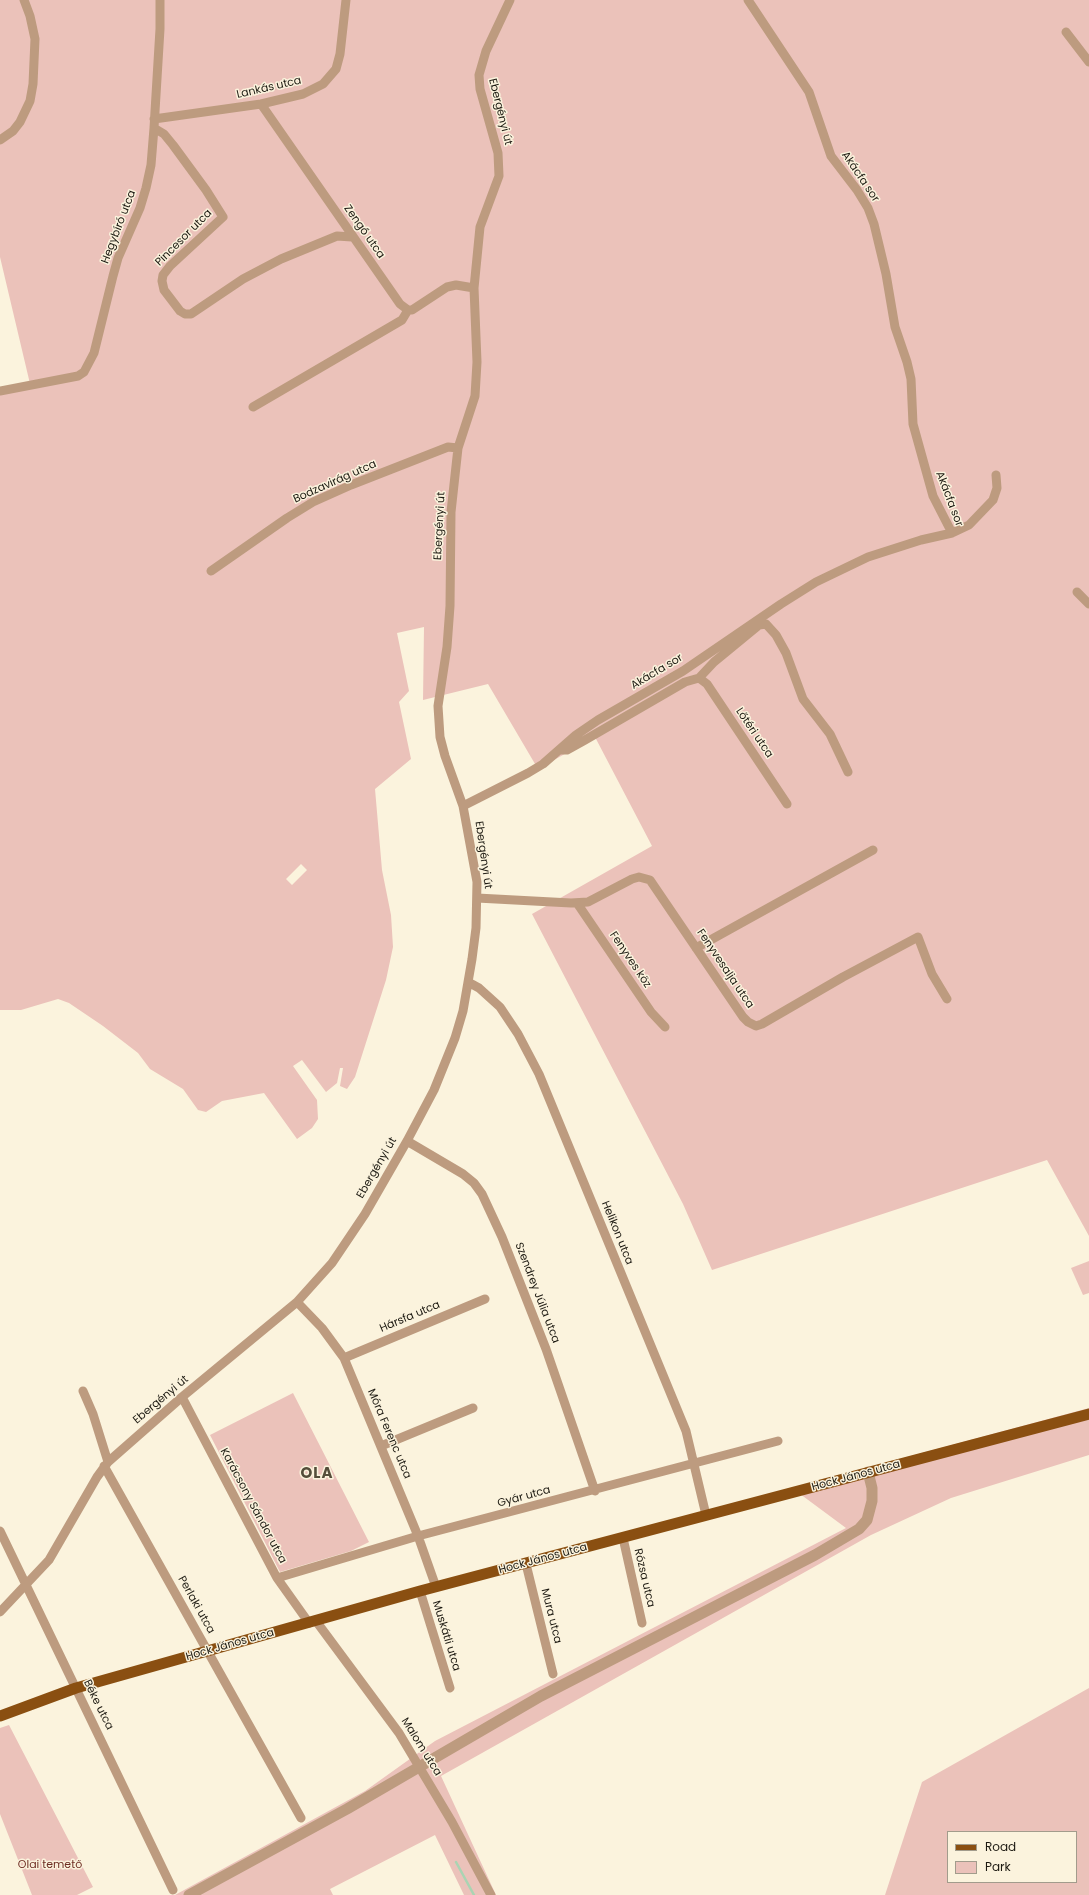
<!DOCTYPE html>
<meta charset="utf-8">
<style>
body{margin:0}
#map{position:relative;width:1089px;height:1895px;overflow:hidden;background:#fbf3dd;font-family:Poppins,sans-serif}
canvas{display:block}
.legend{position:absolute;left:947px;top:1831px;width:130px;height:52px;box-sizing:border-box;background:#fbf3dd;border:1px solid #a29c8c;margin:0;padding:5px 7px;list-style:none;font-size:12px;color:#1d1a12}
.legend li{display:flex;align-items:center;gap:8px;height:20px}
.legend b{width:20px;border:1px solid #a29c8c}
</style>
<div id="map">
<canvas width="1089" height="1895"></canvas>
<ul class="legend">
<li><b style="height:5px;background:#8a4f11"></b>Road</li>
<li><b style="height:11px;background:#ebc2ba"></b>Park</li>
</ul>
</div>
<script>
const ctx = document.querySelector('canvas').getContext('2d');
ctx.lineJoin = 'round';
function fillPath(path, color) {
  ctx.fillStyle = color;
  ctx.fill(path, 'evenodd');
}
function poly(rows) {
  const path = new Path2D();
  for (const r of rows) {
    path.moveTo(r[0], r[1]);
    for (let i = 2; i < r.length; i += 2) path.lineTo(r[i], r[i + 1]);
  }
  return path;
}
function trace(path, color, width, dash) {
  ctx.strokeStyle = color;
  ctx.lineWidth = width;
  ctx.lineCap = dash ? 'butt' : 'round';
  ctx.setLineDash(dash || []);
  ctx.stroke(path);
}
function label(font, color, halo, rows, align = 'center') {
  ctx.font = font + ' Poppins,sans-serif';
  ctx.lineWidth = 3;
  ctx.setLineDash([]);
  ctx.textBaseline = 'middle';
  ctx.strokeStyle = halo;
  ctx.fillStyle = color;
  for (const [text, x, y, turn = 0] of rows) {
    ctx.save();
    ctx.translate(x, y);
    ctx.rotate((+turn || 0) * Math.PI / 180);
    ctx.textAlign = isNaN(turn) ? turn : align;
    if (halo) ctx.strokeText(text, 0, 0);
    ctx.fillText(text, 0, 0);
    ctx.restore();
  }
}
const green = poly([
 [0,0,1089,0,1089,1236,1047,1160,712,1270,683,1204,532,914,652,846,595,737,538,769,488,684,423,700,424,627,397,633,409,691,399,702,411,759,375,789,382,870,391,915,393,947,386,980,355,1077,347,1089,340,1086,343,1068,340,1068,337,1083,326,1092,302,1060,293,1066,317,1100,318,1119,312,1128,297,1139,264,1093,222,1101,206,1112,198,1110,183,1089,150,1069,138,1053,103,1026,69,1003,58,999,21,1010,0,1010,0,394,31,388,0,257],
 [301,864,307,870,292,885,286,879],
 [1089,1261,1089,1293,1083,1295,1071,1268],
 [293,1393,369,1542,351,1551,280,1572,210,1435],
 [1089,1408,1089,1455,951,1498,871,1535,441,1776,496,1895,464,1895,435,1835,330,1889,333,1895,175,1895,365,1791,435,1741,846,1528,792,1488],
 [1089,1688,1089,1895,885,1895,922,1782],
 [948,1832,1076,1832,1076,1882,948,1882],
 [9,1725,93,1887,77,1895,32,1895,0,1814,0,1728]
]);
const stream = poly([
 [456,1862,474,1895]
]);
const minor = poly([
 [748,0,809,92,831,156,857,190,868,208,874,224,886,274,895,327,907,362,911,379,913,424,933,496,952,533],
 [1066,32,1089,62],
 [261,104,400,304,408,310,412,310,447,287,456,285,474,288],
 [154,119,261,104,303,94,323,84,336,69,340,54,346,0],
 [154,128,164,134,173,145,206,190,223,217,170,266,163,275,162,281,164,290,180,311,185,314,191,314,243,279,281,259,337,236,352,237],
 [0,140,13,131,20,122,30,101,33,84,35,39,30,16,24,0],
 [0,391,78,376,84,372,94,353,113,276,118,258,140,208,146,188,151,165,154,128,160,29,160,0],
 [253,407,402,320,408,310],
 [211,571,287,518,313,502,351,485,448,447,458,448],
 [1077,592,1089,604],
 [699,678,707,684,787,804],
 [561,750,567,750,585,740,685,682,699,678,714,662,759,625,766,624,776,635,786,653,803,699,830,734,848,772],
 [463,806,528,773,543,764,576,735,598,720,683,671,781,604,816,582,868,557,921,540,952,533,969,525,993,500,997,488,996,475],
 [477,898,571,903,588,902,632,879,639,877,650,880,743,1017,748,1022,756,1026,762,1024,843,977,918,937,932,974,947,999],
 [577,903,651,1012,665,1027],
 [696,948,873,850],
 [468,982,479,988,500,1007,518,1034,539,1074,686,1431,706,1515],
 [407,1141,463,1174,474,1183,482,1194,502,1237,546,1349,595,1491],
 [297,1302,322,1328,344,1358,418,1536,436,1587],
 [344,1358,485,1299],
 [83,1391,93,1414,108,1462],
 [182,1397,277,1578,309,1623],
 [381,1446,473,1408],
 [104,1466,301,1818],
 [0,1531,173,1890],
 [623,1538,642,1623],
 [526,1564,553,1674],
 [277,1578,418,1536,778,1441],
 [420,1591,450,1688],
 [0,1612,49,1560,97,1477,108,1462,182,1397,297,1302,332,1263,365,1214,407,1141,434,1090,455,1038,463,1011,472,959,476,928,477,882,463,806,445,756,440,737,438,706,447,647,450,606,451,512,458,448,475,396,477,362,474,288,480,227,499,176,498,153,480,89,479,75,486,51,510,0],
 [316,1621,399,1733,452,1822,491,1895]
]);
const tertiary = poly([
 [189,1895,347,1809,541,1696,815,1555,859,1529,867,1520,872,1501,872,1488,868,1472]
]);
const primary = poly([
 [0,1716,76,1688,420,1591,1089,1414]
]);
const streetNames = [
 ["Lankás utca",269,88,-13],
 ["Ebergényi út",500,112,76],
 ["Akácfa sor",860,177,56],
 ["Hegybíró utca",119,227,-69],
 ["Zengő utca",364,232,55],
 ["Pincesor utca",184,238,-45],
 ["Bodzavirág utca",335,482,-24],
 ["Akácfa sor",949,499,69],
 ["Ebergényi út",440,526,-87],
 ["Akácfa sor",657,672,-31],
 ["Lőtéri utca",754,733,56],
 ["Ebergényi út",483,855,82],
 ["Fenyves köz",630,960,56],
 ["Fenyvesalja utca",725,969,56],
 ["Ebergényi út",377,1168,-60],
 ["Helikon utca",617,1233,68],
 ["Szendrey Júlia utca",537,1293,69],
 ["Hársfa utca",410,1317,-23],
 ["Ebergényi út",161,1400,-40],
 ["Móra Ferenc utca",389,1434,67],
 ["Hock János utca",856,1476,-15],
 ["Gyár utca",524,1497,-15],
 ["Karácsony Sándor utca",253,1506,62],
 ["Hock János utca",543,1559,-15],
 ["Rózsa utca",644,1578,77],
 ["Perlaki utca",196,1605,61],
 ["Mura utca",551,1616,76],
 ["Muskátli utca",446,1636,73],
 ["Hock János utca",230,1645,-16],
 ["Béke utca",98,1705,64],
 ["Malom utca",421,1747,58]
];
const parkNames = [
 ["Olai temető",50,1865]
];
const districtNames = [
 ["OLA",317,1474]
];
fillPath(green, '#ebc2ba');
trace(stream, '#aad4b3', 2.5);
trace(minor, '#bd9b7f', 9);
trace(tertiary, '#bd9b7f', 11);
trace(primary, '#8a4f11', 11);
label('11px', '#1d1a12', '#fbf3dd', streetNames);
label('11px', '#6f2e24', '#fbf3dd', parkNames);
ctx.letterSpacing = '1px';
label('bold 15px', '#544d3a', '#fbf3dd', districtNames);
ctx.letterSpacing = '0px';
</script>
